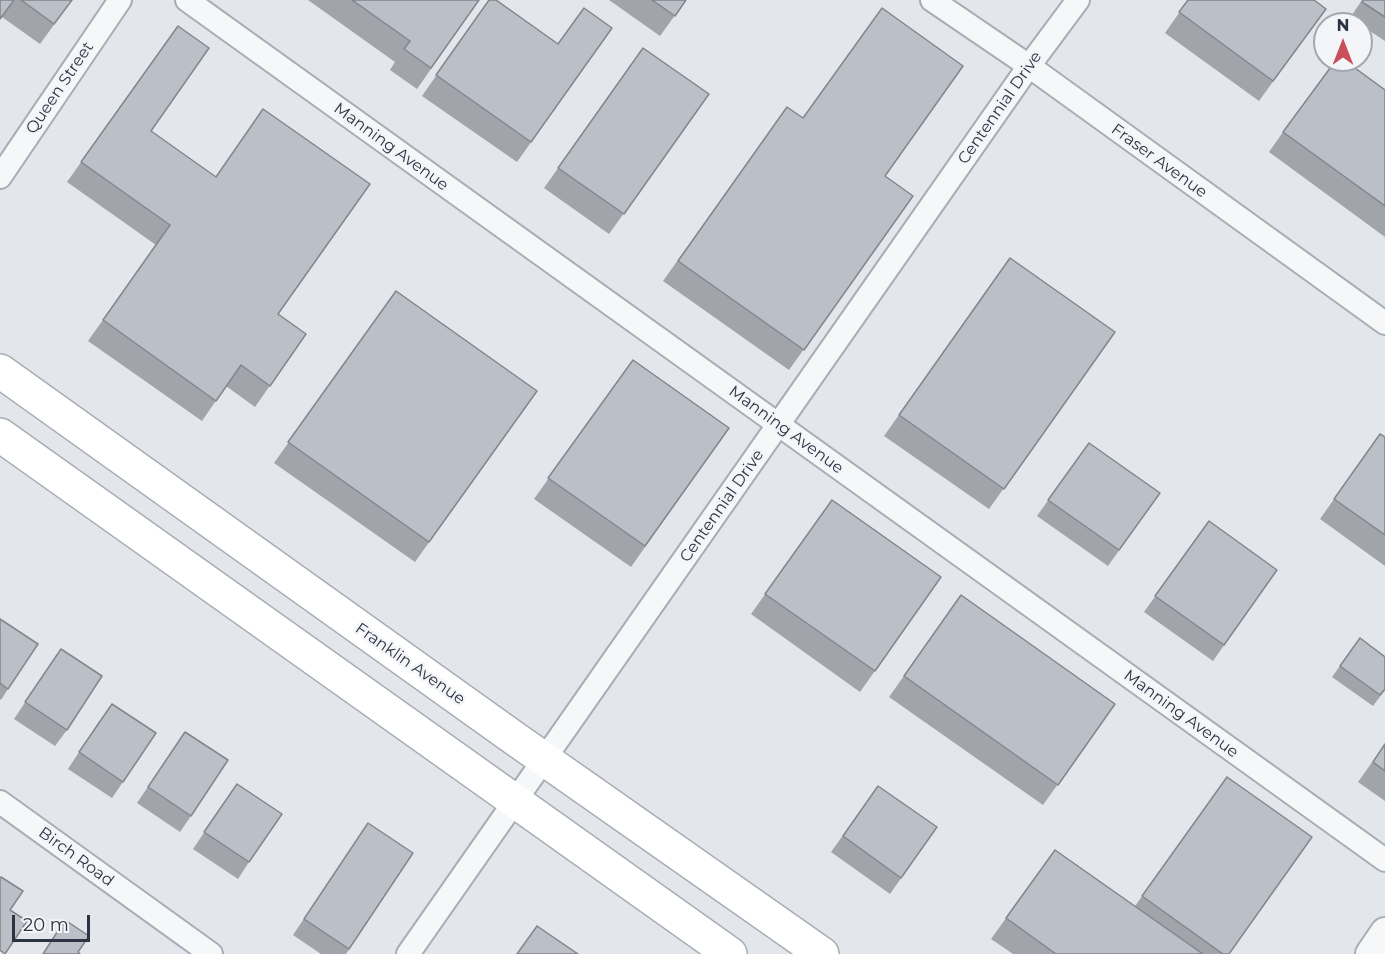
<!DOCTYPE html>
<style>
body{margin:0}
#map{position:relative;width:1385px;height:954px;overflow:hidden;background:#e3e6eb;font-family:Montserrat,sans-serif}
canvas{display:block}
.north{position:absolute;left:1313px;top:12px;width:60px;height:60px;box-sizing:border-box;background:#f3f5f8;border:2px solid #a3a7af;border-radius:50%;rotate:0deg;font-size:16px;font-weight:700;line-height:24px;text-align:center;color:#2c3342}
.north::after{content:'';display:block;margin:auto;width:21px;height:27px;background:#c94f5b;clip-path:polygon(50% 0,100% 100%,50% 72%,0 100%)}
.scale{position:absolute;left:12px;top:915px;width:78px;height:27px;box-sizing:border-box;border:3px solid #2c3342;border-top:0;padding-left:8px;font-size:18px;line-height:21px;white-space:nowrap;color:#2c3342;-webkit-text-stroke:4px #f3f5f8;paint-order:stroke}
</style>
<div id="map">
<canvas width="1385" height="954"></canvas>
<div class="north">N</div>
<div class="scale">20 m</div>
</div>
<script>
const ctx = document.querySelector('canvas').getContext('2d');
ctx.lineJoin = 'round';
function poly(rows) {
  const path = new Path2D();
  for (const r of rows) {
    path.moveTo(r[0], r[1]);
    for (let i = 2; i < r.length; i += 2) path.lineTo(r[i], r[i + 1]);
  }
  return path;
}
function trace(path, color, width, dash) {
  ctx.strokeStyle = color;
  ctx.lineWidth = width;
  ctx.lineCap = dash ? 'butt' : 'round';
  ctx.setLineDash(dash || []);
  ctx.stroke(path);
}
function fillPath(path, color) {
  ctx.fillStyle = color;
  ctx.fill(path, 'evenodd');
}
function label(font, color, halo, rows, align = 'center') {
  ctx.font = font + ' Montserrat,sans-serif';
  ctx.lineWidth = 5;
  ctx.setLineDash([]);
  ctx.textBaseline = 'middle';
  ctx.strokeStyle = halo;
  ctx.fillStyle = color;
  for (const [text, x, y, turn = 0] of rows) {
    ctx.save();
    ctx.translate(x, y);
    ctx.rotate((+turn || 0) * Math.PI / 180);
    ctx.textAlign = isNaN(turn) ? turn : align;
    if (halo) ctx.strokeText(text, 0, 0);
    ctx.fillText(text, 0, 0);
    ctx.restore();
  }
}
const minor = poly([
 [187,0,1385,860],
 [932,0,1029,66,1385,323],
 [0,177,120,0],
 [0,802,211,954],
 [408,954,1029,66,1078,0]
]);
const tertiary = poly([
 [1370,954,1385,932]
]);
const secondary = poly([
 [0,371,514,738,822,954],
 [0,435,730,954]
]);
const wall = poly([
 [0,0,72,0,40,44,2,17],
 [308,0,479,0,417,89,390,70,395,62],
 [489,0,558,44,612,28,517,162,422,96],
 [609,0,686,0,660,36],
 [1188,0,1311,29,1259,101,1165,33],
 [1362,0,1385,0,1385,41,1350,18],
 [178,26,151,131,278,314,306,334,255,407,226,386,202,421,88,341,156,245,67,182],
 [643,48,709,94,609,234,544,188],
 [1385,90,1385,237,1269,152,1283,132],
 [787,107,913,196,789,370,663,281],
 [1010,258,1115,332,989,509,884,436],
 [396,291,537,391,415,562,274,463],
 [633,360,729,428,631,567,534,499],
 [1380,434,1385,437,1385,566,1320,519],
 [1089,443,1160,493,1108,566,1037,516],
 [832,500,941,577,860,692,751,614],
 [1209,521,1277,570,1213,661,1144,612],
 [961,595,1115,704,1043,805,889,697],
 [0,619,8,689,1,700,0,699],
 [1360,638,1385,690,1373,706,1332,677],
 [61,649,67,730,55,746,14,719],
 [100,720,123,782,112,798,68,769],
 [185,732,191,816,180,832,137,803],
 [1385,744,1385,801,1358,782],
 [1227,777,1229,954,1013,954,991,939,1055,850,1135,906],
 [237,784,249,862,238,879,193,849],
 [878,786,937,827,890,894,831,852],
 [368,823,413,853,346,954,321,954,293,935]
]);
const building = poly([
 [0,0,14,0,0,19,0,0],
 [21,0,72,0,54,24,21,0],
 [352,0,479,0,431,68,404,49,410,41,352,0],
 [489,0,496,0,558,44,584,8,612,28,531,142,436,75,489,0],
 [652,0,686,0,675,16,652,0],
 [1188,0,1314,0,1326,9,1273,81,1179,12,1188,0],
 [1363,0,1385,0,1385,17,1362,2,1363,0],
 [882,8,963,66,885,176,913,196,804,350,678,261,787,107,803,118,882,8],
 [178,26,209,48,151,131,216,177,263,109,370,184,278,314,306,334,270,386,241,365,216,401,103,320,170,225,81,162,178,26],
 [643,48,709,94,624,214,558,168,643,48],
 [1336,60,1344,60,1385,90,1385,206,1283,132,1336,60],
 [1010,258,1115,332,1004,489,899,415,1010,258],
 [396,291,537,391,429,542,288,442,396,291],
 [633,360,729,428,645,546,548,478,633,360],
 [1380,434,1385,437,1385,535,1334,499,1380,434],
 [1089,443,1160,493,1119,550,1048,500,1089,443],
 [832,500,941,577,875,671,765,594,832,500],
 [1209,521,1277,570,1224,645,1155,596,1209,521],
 [961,595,1115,704,1058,785,904,676,961,595],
 [0,619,38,644,8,689,0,683,0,619],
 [1360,638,1385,657,1385,689,1380,695,1340,666,1360,638],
 [61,649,102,676,67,730,25,702,61,649],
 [112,704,156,733,123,782,79,752,112,704],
 [185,732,228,760,191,816,148,787,185,732],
 [1385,744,1385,771,1373,762,1385,744],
 [1227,777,1312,837,1229,954,1223,954,1142,896,1227,777],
 [237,784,282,814,249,862,204,832,237,784],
 [878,786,937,827,901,878,843,836,878,786],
 [368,823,413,853,349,949,304,919,368,823],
 [1055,850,1203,954,1056,954,1006,918,1055,850],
 [1,877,23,891,10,910,27,921,5,954,0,950,0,878,1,877],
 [65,920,89,936,78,952,80,954,43,954,65,920],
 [537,926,578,954,517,954,537,926]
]);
const streetNames = [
 ["Queen Street",60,88,-56],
 ["Centennial Drive",1000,108,-55],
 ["Manning Avenue",391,147,36],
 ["Fraser Avenue",1159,161,36],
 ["Manning Avenue",786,430,36],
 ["Centennial Drive",722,506,-55],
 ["Franklin Avenue",410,664,35],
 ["Manning Avenue",1181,714,36],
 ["Birch Road",76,857,36]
];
trace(minor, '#a8adb5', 26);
trace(tertiary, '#a8adb5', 32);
trace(secondary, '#a8adb5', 36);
trace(minor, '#f6f7f9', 22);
trace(tertiary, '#f6f7f9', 28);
trace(secondary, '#fff', 33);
fillPath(wall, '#a1a4ab');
fillPath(building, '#bbbfc7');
trace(building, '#83868b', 1.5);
label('16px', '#2c3342', '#f3f5f8', streetNames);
</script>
